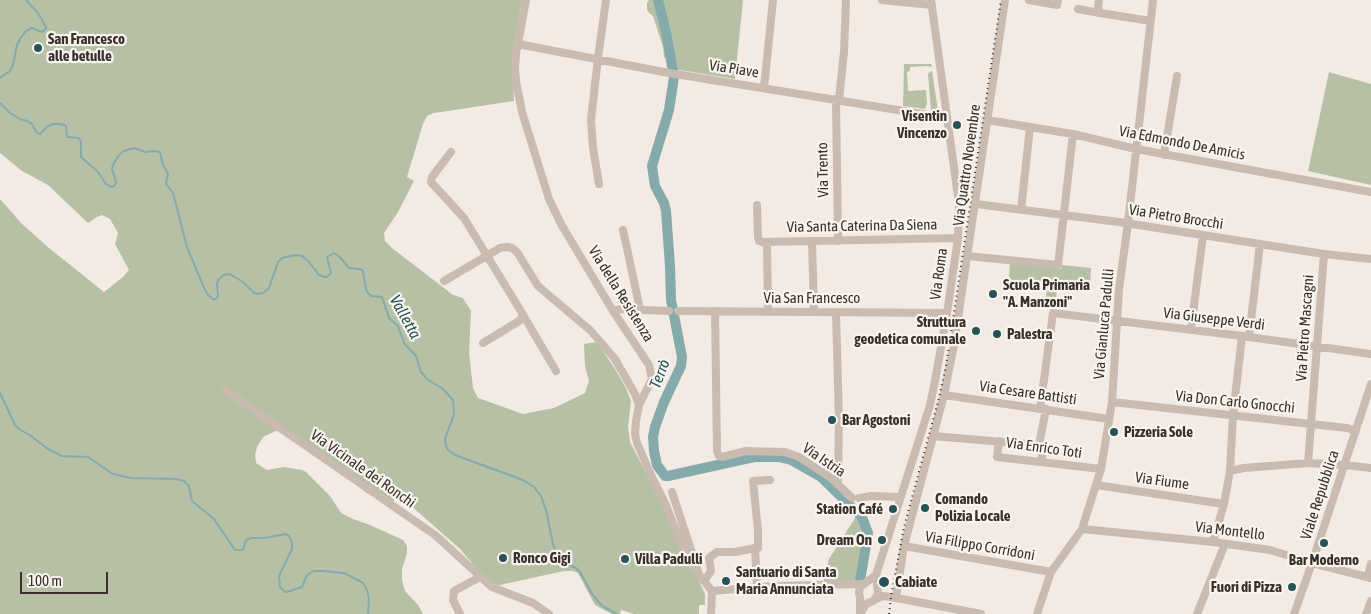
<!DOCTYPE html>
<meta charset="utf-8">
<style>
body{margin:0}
#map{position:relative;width:1371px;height:614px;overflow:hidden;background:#f2eae3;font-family:"Asap Condensed",sans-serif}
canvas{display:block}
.scale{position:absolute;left:20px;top:572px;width:88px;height:22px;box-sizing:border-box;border:2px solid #39302c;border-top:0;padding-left:6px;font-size:15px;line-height:18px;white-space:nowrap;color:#39302c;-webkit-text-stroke:4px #f9f4ef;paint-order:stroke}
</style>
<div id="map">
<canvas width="1371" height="614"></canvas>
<div class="scale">100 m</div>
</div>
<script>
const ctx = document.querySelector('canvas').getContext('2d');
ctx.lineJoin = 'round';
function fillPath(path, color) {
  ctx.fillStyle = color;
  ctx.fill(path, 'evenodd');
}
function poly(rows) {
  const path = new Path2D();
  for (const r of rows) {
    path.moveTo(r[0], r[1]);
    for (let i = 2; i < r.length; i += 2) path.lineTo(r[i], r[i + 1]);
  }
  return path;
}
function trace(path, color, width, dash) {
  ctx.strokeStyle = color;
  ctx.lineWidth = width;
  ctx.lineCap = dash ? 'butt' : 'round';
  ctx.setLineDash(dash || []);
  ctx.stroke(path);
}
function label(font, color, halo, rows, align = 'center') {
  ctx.font = font + ' "Asap Condensed",sans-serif';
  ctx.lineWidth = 4.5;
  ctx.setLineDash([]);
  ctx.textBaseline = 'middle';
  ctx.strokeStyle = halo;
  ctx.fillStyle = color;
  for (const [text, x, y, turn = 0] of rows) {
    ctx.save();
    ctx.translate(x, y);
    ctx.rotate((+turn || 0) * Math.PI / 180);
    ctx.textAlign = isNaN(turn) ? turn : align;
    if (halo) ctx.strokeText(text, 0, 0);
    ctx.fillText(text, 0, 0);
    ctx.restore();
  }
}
const green = poly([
 [0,0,522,0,512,55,514,101,434,113,427,116,423,124,407,177,414,181,398,212,384,233,385,241,392,248,453,295,463,298,471,311,469,353,473,388,478,398,523,414,554,408,585,393,589,381,585,366,584,344,597,342,615,369,626,388,631,401,628,427,630,442,665,509,705,594,705,605,699,605,699,614,634,614,621,610,620,614,612,614,595,605,578,573,573,571,564,571,495,586,479,571,460,549,400,496,392,502,379,499,365,492,356,482,278,430,263,437,257,447,255,455,256,463,267,470,284,467,302,470,306,472,330,496,341,513,353,519,370,525,403,540,407,546,407,553,402,569,402,580,405,591,418,605,423,614,0,614,0,199,22,224,49,248,104,292,123,277,129,270,115,244,118,233,110,219,102,215,97,217,88,223,48,185,22,171,0,153],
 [649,0,656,0,663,26,670,64,664,57,663,47,653,16,648,12,647,9,647,3],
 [660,0,743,0,735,79,674,69,667,23,665,18,665,12,663,3],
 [904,64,931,64,932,67,927,66,910,67,910,71,907,72,908,91,926,90,927,103,925,109,903,106],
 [932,71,938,111,931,110,928,74,930,72],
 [1329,72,1371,84,1371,185,1308,171],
 [1010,262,1061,269,1062,265,1091,268,1090,292,1057,289,1056,300,1046,298,1047,286,1014,283,1009,277],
 [857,515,863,525,866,536,858,580,824,582,824,576,829,559]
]);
const stream = poly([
 [0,78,10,71,13,65,17,45,20,39,26,31,32,28,42,32,45,30,46,27,38,13,26,0],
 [0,103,10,113,20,119,27,121,31,123,37,133,40,134,47,127,53,124,61,124,66,126,67,137,78,138,81,141,81,157,98,172,106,184,111,187,114,186,116,182,112,169,113,165,119,155,124,151,134,148,145,152,153,151,160,152,163,165,168,174,166,184,173,193,187,247,204,288,208,295,213,299,216,299,218,296,217,283,219,279,224,275,230,274,243,282,254,293,257,294,263,293,269,288,278,262,282,258,296,255,302,256,309,262,319,275,325,277,327,277,331,273,327,257,334,253,340,257,349,268,360,269,363,271,364,279,367,292,371,296,382,297,389,318,398,326,404,343,416,356,421,372,427,379,443,389,453,400,454,414,445,439,446,446,448,450,455,455,523,480,534,487,541,496,546,510,553,544,557,555,564,563,576,568,580,572,592,594,602,606,617,614],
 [0,393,15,425,19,429,31,436,48,449,62,456,88,457,113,474,131,478,176,479,184,481,189,486,192,501,214,519,235,550,243,550,246,540,251,538,264,538,286,534,289,536,292,542,292,549,279,576,280,587,284,591,287,592,302,587,307,575,314,571,323,571,344,573,352,577,363,583,367,590,369,599,368,614]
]);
const river = poly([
 [658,0,666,32,674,77,669,110,652,166,655,186,664,203,666,211,670,266,671,300,682,357,681,366,664,402,655,427,653,437,654,451,657,465,665,476,668,476,754,457,779,457,791,460,821,477,862,517,868,533,860,581]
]);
const minor = poly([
 [526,0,516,54,515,68,516,81,522,112,549,199,561,224,613,311,649,365,652,379,639,405,636,421,635,434,637,443,651,475,665,503,687,558,704,581,712,591],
 [882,0,932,5],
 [1029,0,1057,5,1058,0],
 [1099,0,1098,8,1100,13,1151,21],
 [1078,9,1100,13],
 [518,44,669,73,947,118],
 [764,88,773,0],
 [836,99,838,241],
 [839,99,844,52,846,0],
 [987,120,1073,134,1136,149,1371,192],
 [451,152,432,177,431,182,464,218,522,313,522,318,519,321,483,343],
 [1164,155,1177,76],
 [599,184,593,148,591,120,598,58,606,0],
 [976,204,1119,222,1324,254,1371,259],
 [757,205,758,237,759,241,762,242,958,238],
 [1021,210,1030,127],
 [623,230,640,309],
 [812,241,814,312],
 [767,242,768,312],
 [967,256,1058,265,1073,134],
 [444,281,500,248,507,247,512,248,517,252,538,286,591,331,615,359,635,394,639,405],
 [613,311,621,309,669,311],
 [678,311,947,313],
 [715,311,717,451,719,456,722,457,746,451,785,452,799,457,816,468,831,478,852,498],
 [836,312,839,421,838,485],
 [522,313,556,371],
 [1191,329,1203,235],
 [1249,337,1260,244],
 [225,390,435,535,492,587,533,603,549,614],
 [944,395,1109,419],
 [1112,402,1347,428,1356,431],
 [1040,409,1053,313,1242,336,1371,354],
 [933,436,1039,445,1043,450,1041,462],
 [999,441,997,457,1101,469],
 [1039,445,1046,409],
 [1308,463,1324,254],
 [1230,471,1244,468,1308,463,1345,465,1371,468],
 [1096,485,1224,504],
 [672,492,698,571],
 [859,498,872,496,900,497],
 [1082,529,1213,542,1270,550,1312,563,1371,578],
 [1213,542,1224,504,1230,471,1233,415,1242,336],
 [904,546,1051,572],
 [755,548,758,548,758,531,753,481,770,480],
 [755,548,757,587],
 [1368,577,1371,564],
 [704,581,711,571,709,558,717,552,735,552,755,548],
 [712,591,773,586,862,584],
 [896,598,904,546,944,395,954,345,1005,0],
 [876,599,883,596,891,597,981,614],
 [860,611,860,597,859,593,860,587,876,575],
 [460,614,453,600,454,591,480,577],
 [711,614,712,591],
 [860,614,866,604,873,601,877,596,878,593,876,575,930,405,935,381,947,313,958,238,959,204,931,0],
 [1037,614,1051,572,1082,529,1101,469,1112,402,1119,289,1128,223,1153,0],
 [1197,614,1225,544],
 [1294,614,1312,563,1371,384],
 [1366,614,1371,601]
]);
const rail = poly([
 [889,614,891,597,904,527,939,398,946,366,1001,0]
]);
const markers = [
 [38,48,5,"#265356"],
 [957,125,5,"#265356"],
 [993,294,5,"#265356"],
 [976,331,5,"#265356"],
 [997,334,5,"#265356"],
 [832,420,5,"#265356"],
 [1114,432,5,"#265356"],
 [925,508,5,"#265356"],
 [893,509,5,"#265356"],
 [882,540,5,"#265356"],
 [1324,543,5,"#265356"],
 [503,558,5,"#265356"],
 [625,559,5,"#265356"],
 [726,581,5,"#265356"],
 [884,582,6,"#265356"],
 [1292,587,5,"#265356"]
];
const poiNames = [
 ["San Francesco",48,39],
 ["alle betulle",48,56],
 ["Visentin",947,116,"right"],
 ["Vincenzo",947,133,"right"],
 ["Scuola Primaria",1003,285],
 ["\"A. Manzoni\"",1003,302],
 ["Struttura",966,322,"right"],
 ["geodetica comunale",966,339,"right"],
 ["Palestra",1007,334],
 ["Bar Agostoni",842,420],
 ["Pizzeria Sole",1124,432],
 ["Comando",935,499],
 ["Polizia Locale",935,516],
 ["Station Café",883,509,"right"],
 ["Dream On",872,540,"right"],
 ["Ronco Gigi",513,558],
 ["Villa Padulli",635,559],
 ["Bar Moderno",1324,560,"center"],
 ["Santuario di Santa",736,572],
 ["Maria Annunciata",736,589],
 ["Cabiate",895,582],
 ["Fuori di Pizza",1282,587,"right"]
];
const streetNames = [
 ["Via Piave",734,69,9],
 ["Via Edmondo De Amicis",1182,143,11],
 ["Via Quattro Novembre",967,165,-82],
 ["Via Trento",823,170,-91],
 ["Via Pietro Brocchi",1176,217,9],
 ["Via Santa Caterina Da Siena",862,226,-1],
 ["Via Roma",939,274,-82],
 ["Via della Resistenza",621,294,58],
 ["Via San Francesco",812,298],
 ["Via Giuseppe Verdi",1214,319,7],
 ["Via Gianluca Padulli",1104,324,-85],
 ["Via Pietro Mascagni",1305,328,-86],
 ["Via Cesare Battisti",1028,393,8],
 ["Via Don Carlo Gnocchi",1235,402,6],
 ["Via Enrico Toti",1044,448,8],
 ["Via Istria",824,460,34],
 ["Via Vicinale dei Ronchi",363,469,35],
 ["Via Fiume",1162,481,8],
 ["Viale Repubblica",1320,495,-72],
 ["Via Montello",1230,531,7],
 ["Via Filippo Corridoni",980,546,10]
];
const waterNames = [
 ["Valletta",405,317,61],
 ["Terrò",660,374,-69]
];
fillPath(green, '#b6c0a4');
trace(stream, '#84aaac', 2);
trace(river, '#84aaac', 10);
trace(minor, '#c9bbaf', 8);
trace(rail, '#39302c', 2, [1, 4]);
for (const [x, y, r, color] of markers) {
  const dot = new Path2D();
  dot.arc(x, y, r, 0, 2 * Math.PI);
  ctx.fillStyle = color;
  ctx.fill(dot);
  trace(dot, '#f9f4ef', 2);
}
label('bold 15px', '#39302c', '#f9f4ef', poiNames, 'left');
label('15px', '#39302c', '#f9f4ef', streetNames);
label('italic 16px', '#265356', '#f9f4ef', waterNames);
</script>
